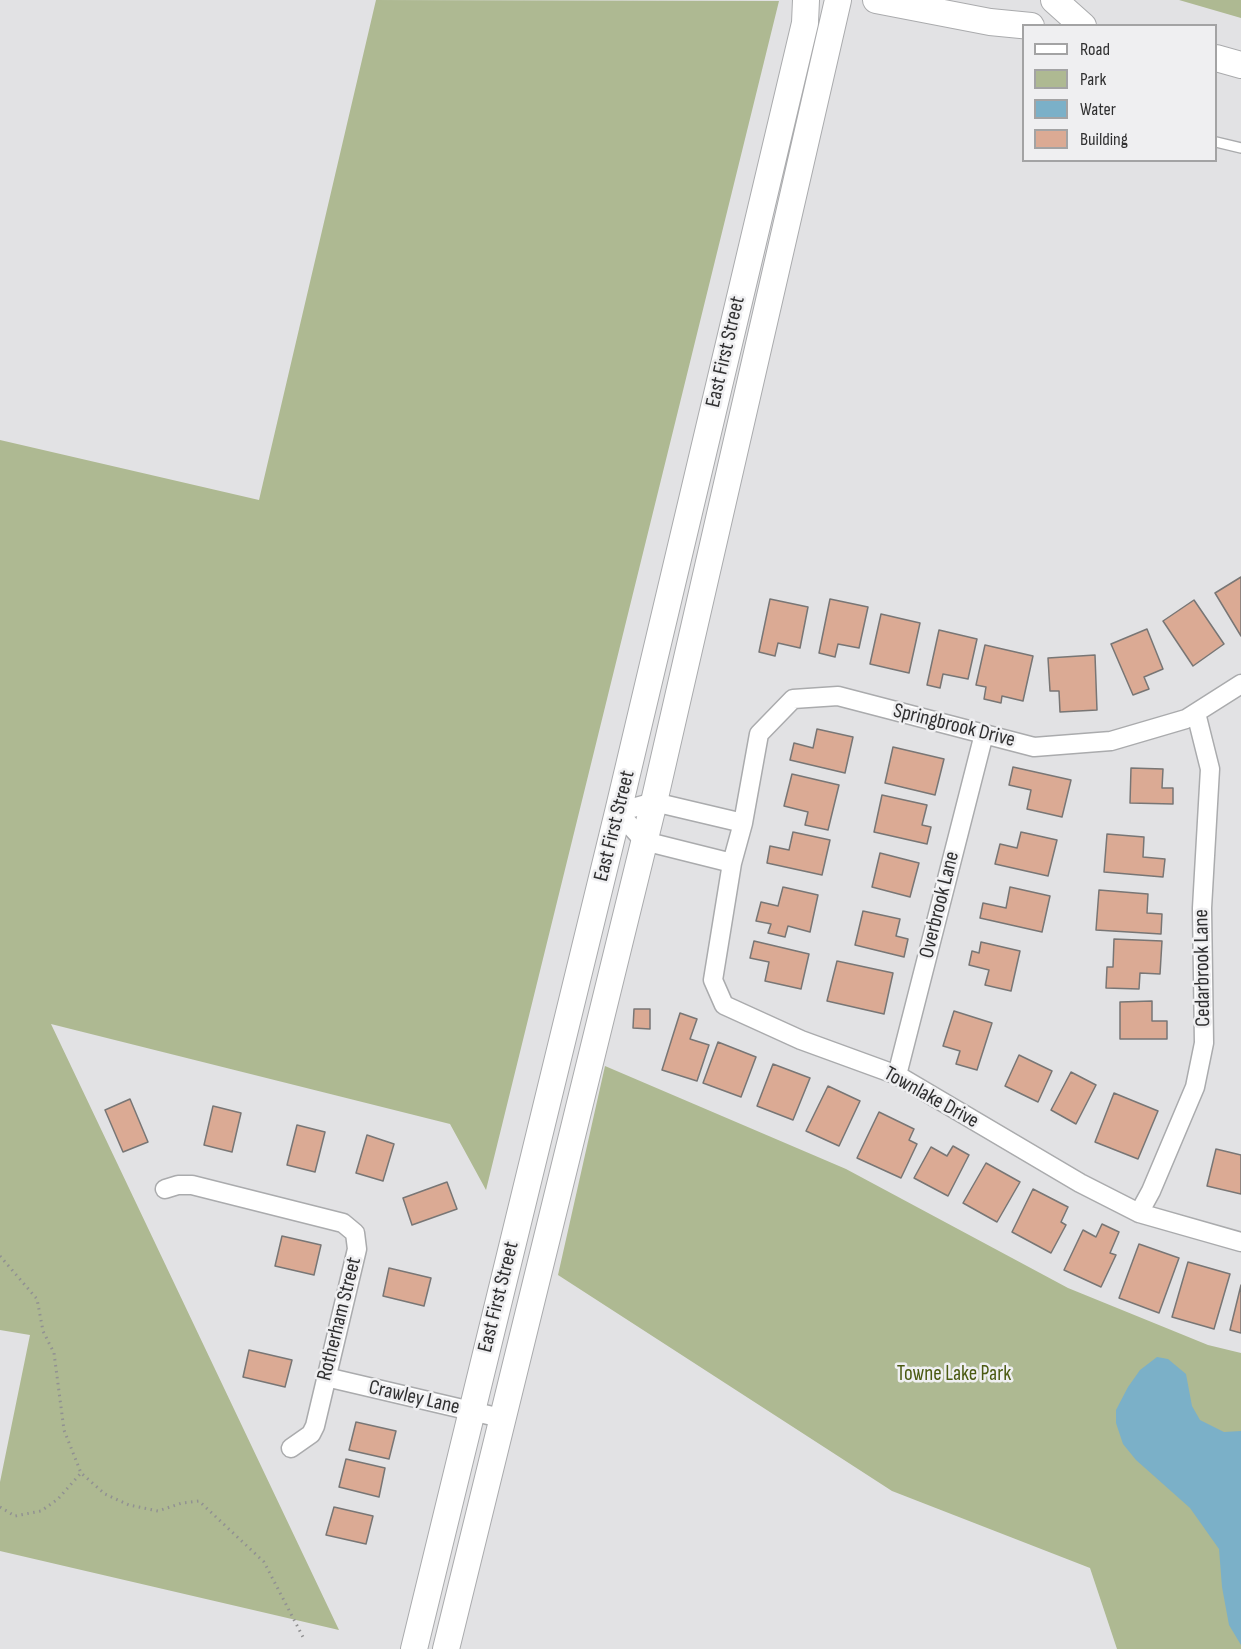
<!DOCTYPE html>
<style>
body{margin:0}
#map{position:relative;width:1241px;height:1649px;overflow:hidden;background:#e2e2e4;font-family:"Sofia Sans Condensed",sans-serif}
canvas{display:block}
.legend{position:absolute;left:1022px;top:24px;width:195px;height:138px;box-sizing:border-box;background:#efeff1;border:2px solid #a3a3a4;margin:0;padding:8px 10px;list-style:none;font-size:18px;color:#303031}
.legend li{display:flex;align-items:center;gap:12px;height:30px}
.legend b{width:30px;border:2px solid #a3a3a4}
</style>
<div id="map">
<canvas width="1241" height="1649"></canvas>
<ul class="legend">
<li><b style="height:8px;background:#fff"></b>Road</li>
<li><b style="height:16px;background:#aeb992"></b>Park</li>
<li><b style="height:16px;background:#7bb0c8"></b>Water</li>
<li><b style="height:16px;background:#dbaa94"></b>Building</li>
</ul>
</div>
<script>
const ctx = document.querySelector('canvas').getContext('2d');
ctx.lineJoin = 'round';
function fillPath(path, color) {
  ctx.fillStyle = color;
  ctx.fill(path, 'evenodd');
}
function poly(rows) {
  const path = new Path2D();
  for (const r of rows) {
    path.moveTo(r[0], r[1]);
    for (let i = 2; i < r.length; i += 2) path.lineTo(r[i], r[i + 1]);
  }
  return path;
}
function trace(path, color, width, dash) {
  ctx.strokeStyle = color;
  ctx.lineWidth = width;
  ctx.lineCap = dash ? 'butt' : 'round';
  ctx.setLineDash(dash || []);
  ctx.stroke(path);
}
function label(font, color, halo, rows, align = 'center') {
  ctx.font = font + ' "Sofia Sans Condensed",sans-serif';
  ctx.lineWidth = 5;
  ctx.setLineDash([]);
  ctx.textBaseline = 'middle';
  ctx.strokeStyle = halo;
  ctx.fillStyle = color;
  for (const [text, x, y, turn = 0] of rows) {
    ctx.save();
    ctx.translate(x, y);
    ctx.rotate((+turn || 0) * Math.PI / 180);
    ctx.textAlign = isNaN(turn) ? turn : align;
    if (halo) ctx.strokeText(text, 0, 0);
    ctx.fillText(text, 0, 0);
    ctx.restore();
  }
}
const green = poly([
 [376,0,779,1,486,1190,450,1124,51,1024,339,1630,0,1551,0,1482,30,1335,0,1330,0,440,259,500],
 [1179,0,1241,0,1241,18],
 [605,1066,846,1169,1068,1288,1208,1345,1241,1353,1241,1649,1117,1649,1090,1568,892,1491,558,1275]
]);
const water = poly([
 [1157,1357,1168,1359,1186,1374,1192,1406,1200,1420,1224,1432,1241,1431,1241,1645,1229,1625,1222,1587,1219,1549,1190,1508,1136,1460,1123,1444,1116,1423,1116,1410,1128,1387,1140,1370]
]);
const building = poly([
 [1241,577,1241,636,1215,593,1241,577],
 [770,599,808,607,800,648,778,643,775,656,759,652,770,599],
 [830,599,868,607,859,648,838,644,835,657,819,653,830,599],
 [1194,600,1224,644,1193,666,1163,621,1194,600],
 [881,614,920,623,909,673,870,664,881,614],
 [1147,629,1163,669,1144,677,1149,689,1133,695,1111,644,1147,629],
 [939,630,977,639,968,679,943,674,940,688,927,685,939,630],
 [985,645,1033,656,1023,701,1002,696,1001,703,984,699,986,687,976,685,985,645],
 [1095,655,1097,710,1060,712,1059,691,1050,691,1048,658,1095,655],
 [817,729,853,737,845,773,790,760,794,743,813,748,817,729],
 [893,747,944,759,935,795,885,783,893,747],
 [1013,767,1071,780,1062,817,1027,809,1031,790,1009,785,1013,767],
 [1131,768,1163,769,1162,788,1173,788,1173,804,1130,803,1131,768],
 [792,774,839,785,828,830,805,825,808,812,784,806,792,774],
 [882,795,927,805,922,825,931,827,927,844,874,832,882,795],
 [793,832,830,840,822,875,767,863,770,846,789,850,793,832],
 [1021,832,1057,840,1048,876,995,864,1000,844,1017,848,1021,832],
 [1107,834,1144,837,1143,857,1165,859,1163,877,1104,872,1107,834],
 [880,853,919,863,910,897,872,887,880,853],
 [783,887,818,895,810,932,788,926,785,937,768,933,771,924,756,921,761,902,778,906,783,887],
 [1010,887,1050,896,1042,932,980,918,983,903,1006,908,1010,887],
 [1099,890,1148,894,1147,913,1162,914,1161,934,1096,930,1099,890],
 [863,911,900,919,896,936,908,939,904,957,855,945,863,911],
 [1114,939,1162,941,1160,974,1140,973,1139,989,1106,988,1107,967,1113,967,1114,939],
 [754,941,809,954,801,989,765,981,769,962,750,958,754,941],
 [981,942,1020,951,1011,991,985,985,989,970,969,965,972,951,979,953,981,942],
 [837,961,893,973,884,1014,827,1001,837,961],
 [1152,1001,1152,1021,1167,1021,1167,1039,1120,1039,1120,1002,1152,1001],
 [634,1009,650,1009,650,1029,633,1028,634,1009],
 [954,1011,992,1023,977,1070,956,1064,960,1051,943,1046,954,1011],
 [680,1013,697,1019,690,1039,709,1045,697,1081,662,1070,680,1013],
 [718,1042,756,1057,741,1097,703,1083,718,1042],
 [1019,1055,1052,1071,1038,1102,1005,1086,1019,1055],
 [773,1064,810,1078,793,1120,757,1106,773,1064],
 [1071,1072,1096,1085,1076,1124,1051,1110,1071,1072],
 [828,1086,860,1101,839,1146,806,1131,828,1086],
 [1114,1093,1158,1111,1138,1159,1095,1142,1114,1093],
 [130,1099,148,1142,123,1152,105,1110,130,1099],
 [213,1106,241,1113,232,1152,204,1145,213,1106],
 [879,1112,914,1129,909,1140,917,1144,901,1178,857,1158,879,1112],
 [297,1125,325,1132,315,1172,287,1165,297,1125],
 [367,1135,394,1144,383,1181,356,1173,367,1135],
 [953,1146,969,1155,948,1196,914,1178,931,1147,947,1156,953,1146],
 [1216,1149,1241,1155,1241,1194,1207,1186,1216,1149],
 [986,1163,1020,1182,997,1222,963,1203,986,1163],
 [447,1182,457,1209,412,1225,403,1198,447,1182],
 [1033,1189,1068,1207,1061,1222,1066,1225,1051,1253,1012,1232,1033,1189],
 [1102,1224,1119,1232,1110,1253,1116,1255,1101,1287,1064,1270,1083,1230,1096,1237,1102,1224],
 [282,1236,321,1245,314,1275,275,1266,282,1236],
 [1139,1244,1179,1258,1159,1313,1119,1298,1139,1244],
 [1188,1262,1230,1274,1214,1329,1172,1317,1188,1262],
 [389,1268,431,1278,424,1306,383,1296,389,1268],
 [1241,1285,1241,1333,1230,1330,1241,1285],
 [249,1350,292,1360,285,1387,243,1377,249,1350],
 [356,1422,396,1431,389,1459,349,1450,356,1422],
 [346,1459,385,1468,379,1497,339,1487,346,1459],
 [334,1507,373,1516,366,1544,326,1535,334,1507]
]);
const path = poly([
 [0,1256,37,1299,43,1331,54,1353,64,1430,81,1473,105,1494,129,1505,158,1511,182,1503,199,1501,264,1562,304,1639],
 [0,1507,15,1516,41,1511,58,1499,81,1473]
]);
const service = poly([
 [1216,142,1241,148]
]);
const minor = poly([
 [1241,684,1186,719,1111,741,1034,747,838,696,793,699,759,734,743,823,732,863,713,980,724,1005,801,1040,897,1075,1080,1183,1139,1213,1241,1242],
 [732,863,644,841,618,812,654,802,743,823],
 [897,1075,984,734],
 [165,1189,178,1185,192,1185,343,1223,355,1233,357,1249,315,1426,311,1434,291,1448],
 [1139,1213,1151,1191,1195,1087,1204,1043,1202,908,1210,769,1196,713],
 [326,1377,501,1418]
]);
const secondary = poly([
 [876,0,990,22,1031,26],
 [1054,0,1083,26],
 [1216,58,1241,65],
 [414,1649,618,812,805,23,806,0],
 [446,1649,654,802,838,0]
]);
const streetNames = [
 ["East First Street",726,352,-77],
 ["Springbrook Drive",954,726,14],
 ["East First Street",615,826,-76],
 ["Overbrook Lane",940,905,-76],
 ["Cedarbrook Lane",1203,968,-91],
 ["Townlake Drive",931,1098,29],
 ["East First Street",499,1297,-76],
 ["Rotherham Street",340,1319,-76],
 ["Crawley Lane",414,1398,13]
];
const parkNames = [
 ["Towne Lake Park",954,1375]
];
fillPath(green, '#aeb992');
fillPath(water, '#7bb0c8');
fillPath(building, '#dbaa94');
trace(building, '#787675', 1.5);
trace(service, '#aaabad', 12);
trace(minor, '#aaabad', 21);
trace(secondary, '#aaabad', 28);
trace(path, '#919192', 3, [1.5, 4.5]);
trace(service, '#fff', 9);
trace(minor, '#fff', 18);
trace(secondary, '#fff', 26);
label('21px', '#303031', '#efeff1', streetNames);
label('21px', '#4b5a12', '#efeff1', parkNames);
</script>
